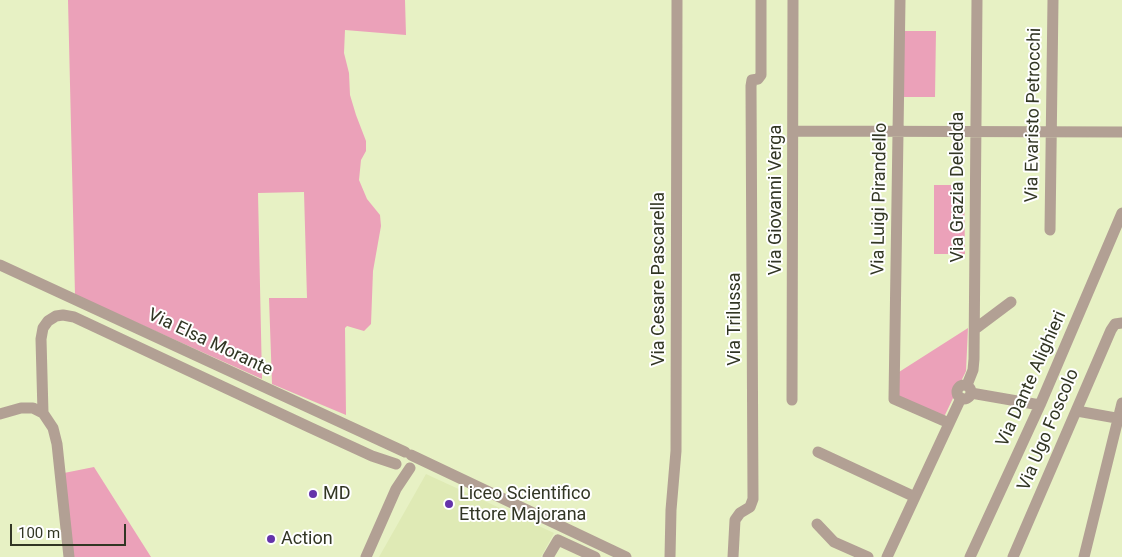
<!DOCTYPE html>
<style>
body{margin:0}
#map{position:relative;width:1122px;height:557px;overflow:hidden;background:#e7f1c4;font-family:Roboto,sans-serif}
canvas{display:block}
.scale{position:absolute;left:10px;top:524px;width:116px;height:22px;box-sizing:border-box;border:2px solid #323624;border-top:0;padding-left:6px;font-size:15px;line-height:18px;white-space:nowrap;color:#323624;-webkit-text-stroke:4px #fff;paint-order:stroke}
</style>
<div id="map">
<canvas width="1122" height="557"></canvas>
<div class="scale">100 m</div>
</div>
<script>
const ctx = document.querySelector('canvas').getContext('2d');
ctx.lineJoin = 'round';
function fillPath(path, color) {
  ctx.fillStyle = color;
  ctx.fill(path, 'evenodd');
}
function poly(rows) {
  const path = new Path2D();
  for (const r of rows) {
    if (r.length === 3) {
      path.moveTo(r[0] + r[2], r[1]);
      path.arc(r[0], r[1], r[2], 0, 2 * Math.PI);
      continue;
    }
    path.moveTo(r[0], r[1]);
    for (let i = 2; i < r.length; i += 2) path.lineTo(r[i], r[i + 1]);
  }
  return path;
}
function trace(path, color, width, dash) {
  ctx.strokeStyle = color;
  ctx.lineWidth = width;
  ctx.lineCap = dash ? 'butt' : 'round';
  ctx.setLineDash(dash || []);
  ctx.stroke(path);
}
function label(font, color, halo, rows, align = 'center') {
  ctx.font = font + ' Roboto,sans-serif';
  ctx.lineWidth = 4;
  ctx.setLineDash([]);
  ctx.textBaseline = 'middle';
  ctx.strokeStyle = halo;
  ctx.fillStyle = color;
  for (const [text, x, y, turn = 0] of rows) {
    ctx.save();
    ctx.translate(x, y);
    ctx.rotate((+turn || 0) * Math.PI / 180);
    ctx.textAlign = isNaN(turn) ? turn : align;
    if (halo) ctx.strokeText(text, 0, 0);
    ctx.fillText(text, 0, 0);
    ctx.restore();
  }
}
const built = poly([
 [426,474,554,533,541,557,379,557]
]);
const green = poly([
 [68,0,405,0,406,35,345,30,344,53,349,73,350,95,356,115,366,141,366,151,361,160,359,180,367,199,380,215,381,226,373,271,371,324,364,331,347,326,345,328,346,415,272,384,269,298,307,298,304,192,258,193,262,379,75,295],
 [903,31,936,31,935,97,903,97],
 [934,185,964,185,965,254,934,254],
 [968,328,966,371,944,417,898,397,899,372],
 [94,467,151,557,73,557,64,473]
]);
const minor = poly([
 [900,0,894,399,949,423],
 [794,131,1122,132],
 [1050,230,1053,0],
 [0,265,405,452],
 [975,329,1011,302],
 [967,385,973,370,974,359,977,0],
 [964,392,7],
 [971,393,1040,405],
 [792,400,793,0],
 [1077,411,1122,419],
 [43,413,41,339,43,328,48,321,56,316,63,315,74,317,309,427,372,456,396,464],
 [0,414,21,408,33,408,43,413,53,428,57,444,69,557],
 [818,452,915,497],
 [411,455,626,557],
 [817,524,834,542,868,557],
 [366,557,396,489,410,468],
 [548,557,558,540,595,557],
 [670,557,671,510,676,451,677,0],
 [733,557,735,520,740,513,750,507,753,499,751,86,752,80,758,79,761,75,761,0],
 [887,557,961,398],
 [970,557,1040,405,1122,213],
 [1013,557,1111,330,1115,324,1122,323],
 [1084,557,1122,403]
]);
const markers = [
 [313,494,5,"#6433aa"],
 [449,504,5,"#6433aa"],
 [271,539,5,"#6433aa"]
];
const streetNames = [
 ["Via Evaristo Petrocchi",1034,115,-89],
 ["Via Grazia Deledda",958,187,-90],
 ["Via Luigi Pirandello",880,199,-89],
 ["Via Giovanni Verga",776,200,-90],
 ["Via Cesare Pascarella",659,279,-90],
 ["Via Trilussa",735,319,-90],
 ["Via Elsa Morante",210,343,25],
 ["Via Dante Alighieri",1032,379,-66],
 ["Via Ugo Foscolo",1049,430,-67]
];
const poiNames = [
 ["MD",323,494],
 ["Liceo Scientifico",459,494],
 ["Ettore Majorana",459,515],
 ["Action",281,539]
];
fillPath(built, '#dfeab5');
fillPath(green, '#eba1b9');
trace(minor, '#b2a094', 11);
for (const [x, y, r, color] of markers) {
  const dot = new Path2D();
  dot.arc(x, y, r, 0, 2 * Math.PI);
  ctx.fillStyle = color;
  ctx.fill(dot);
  trace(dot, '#fff', 2);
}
label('18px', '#323624', '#fff', streetNames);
label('18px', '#323624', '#fff', poiNames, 'left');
</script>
